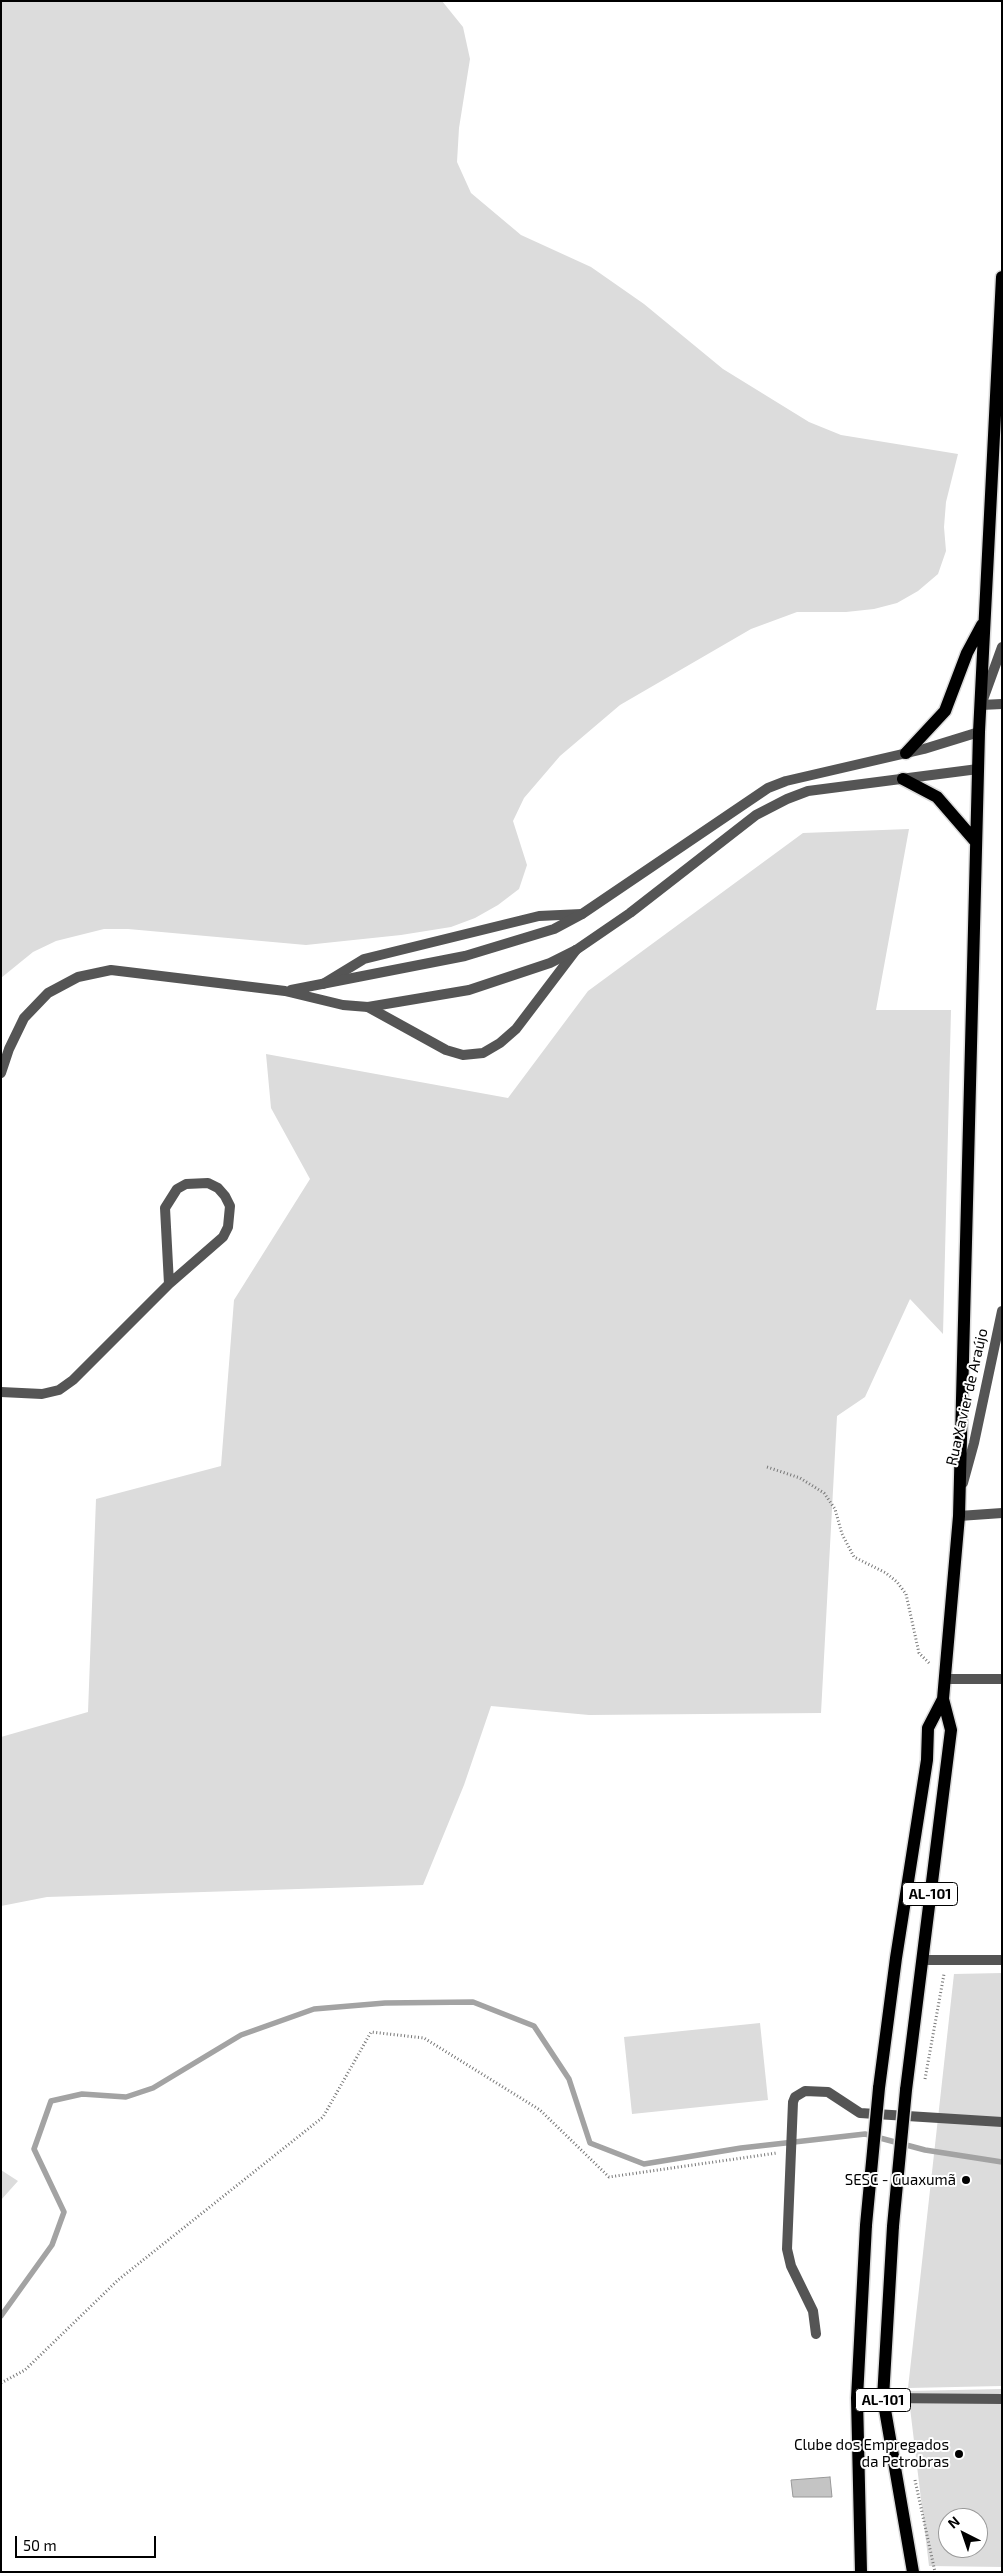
<!DOCTYPE html>
<meta charset="utf-8">
<style>
body{margin:0}
#map{position:relative;width:1003px;height:2573px;overflow:hidden;background:#fff;font-family:"Exo 2",sans-serif}
canvas{display:block}
.frame{position:absolute;inset:0;border:2px solid #000;pointer-events:none}
.north{position:absolute;left:938px;top:2508px;width:50px;height:50px;box-sizing:border-box;background:#fff;border:1px solid #999;border-radius:50%;rotate:319deg;font-size:14px;font-weight:700;line-height:20px;text-align:center;color:#000}
.north::after{content:'';display:block;margin:auto;width:18px;height:22px;background:#000;clip-path:polygon(50% 0,100% 100%,50% 72%,0 100%)}
.scale{position:absolute;left:15px;top:2536px;width:141px;height:22px;box-sizing:border-box;border:2px solid #000;border-top:0;padding-left:6px;font-size:15px;line-height:18px;white-space:nowrap;color:#000;-webkit-text-stroke:4px #fff;paint-order:stroke}
</style>
<div id="map">
<canvas width="1003" height="2573"></canvas>
<div class="frame"></div>
<div class="north">N</div>
<div class="scale">50 m</div>
</div>
<script>
const ctx = document.querySelector('canvas').getContext('2d');
ctx.lineJoin = 'round';
function fillPath(path, color) {
  ctx.fillStyle = color;
  ctx.fill(path, 'evenodd');
}
function poly(rows) {
  const path = new Path2D();
  for (const r of rows) {
    path.moveTo(r[0], r[1]);
    for (let i = 2; i < r.length; i += 2) path.lineTo(r[i], r[i + 1]);
  }
  return path;
}
function trace(path, color, width, dash) {
  ctx.strokeStyle = color;
  ctx.lineWidth = width;
  ctx.lineCap = dash ? 'butt' : 'round';
  ctx.setLineDash(dash || []);
  ctx.stroke(path);
}
function label(font, color, halo, rows, align = 'center') {
  ctx.font = font + ' "Exo 2",sans-serif';
  ctx.lineWidth = 4;
  ctx.setLineDash([]);
  ctx.textBaseline = 'middle';
  ctx.strokeStyle = halo;
  ctx.fillStyle = color;
  for (const [text, x, y, turn = 0] of rows) {
    ctx.save();
    ctx.translate(x, y);
    ctx.rotate((+turn || 0) * Math.PI / 180);
    ctx.textAlign = isNaN(turn) ? turn : align;
    if (halo) ctx.strokeText(text, 0, 0);
    ctx.fillText(text, 0, 0);
    ctx.restore();
  }
}
const green = poly([
 [1,1,442,1,463,27,470,59,459,128,457,162,471,193,521,235,591,267,644,304,723,369,809,422,841,435,958,454,946,502,944,527,946,551,938,574,918,591,897,603,874,609,846,612,797,612,751,629,620,705,560,756,524,798,513,821,527,865,519,889,498,905,475,918,451,927,401,935,306,945,128,929,104,929,56,941,33,952,1,978],
 [909,829,876,1010,951,1010,943,1334,910,1299,865,1397,837,1416,821,1713,589,1715,491,1706,464,1785,423,1885,47,1897,1,1906,1,1737,88,1712,96,1499,221,1466,234,1300,310,1179,271,1108,266,1054,508,1098,588,991,803,833],
 [1002,1973,1002,2386,908,2388,954,1974],
 [760,2023,768,2100,632,2114,624,2037],
 [1,2170,18,2181,1,2200],
 [1002,2389,1002,2567,929,2566,908,2391],
 [948,2518,978,2518,978,2548,948,2548]
]);
const stream = poly([
 [1,2316,52,2245,64,2212,34,2149,51,2101,82,2094,126,2097,153,2088,241,2035,314,2009,385,2003,473,2002,534,2026,569,2079,590,2143,644,2164,741,2148,865,2134,925,2150,1002,2162]
]);
const building = poly([
 [830,2477,832,2497,793,2497,791,2480,830,2477]
]);
const path = poly([
 [767,1467,800,1478,824,1493,835,1509,842,1534,854,1557,886,1573,897,1582,906,1594,919,1653,930,1664],
 [925,2079,944,1974],
 [1,2383,25,2370,118,2280,323,2117,371,2032,424,2038,540,2110,609,2177,777,2153],
 [915,2480,935,2572]
]);
const service = poly([
 [323,984,364,959,539,916,582,914],
 [368,1007,446,1050,463,1055,483,1053,500,1043,516,1029,576,950],
 [816,2334,813,2311,791,2266,787,2249,793,2102,795,2097,805,2091,828,2092,860,2113,1002,2122]
]);
const minor = poly([
 [1002,647,981,705,1002,704],
 [291,990,465,956,554,929,582,914,768,788,786,781,924,749,979,732],
 [1,1073,9,1049,24,1018,48,993,78,977,111,970,285,991,343,1005,368,1007,469,990,550,963,576,950,630,913,756,815,787,799,808,791,978,769],
 [1,1392,42,1394,59,1390,73,1380,169,1284,223,1237,228,1227,230,1206,225,1196,218,1188,208,1183,186,1184,177,1189,165,1208,169,1284],
 [963,1483,974,1443,1002,1311],
 [959,1516,1002,1513],
 [944,1679,1002,1679],
 [922,1960,1002,1960],
 [883,2398,1002,2399]
]);
const primary = poly([
 [906,753,945,711,967,653,982,625],
 [903,779,937,797,976,842],
 [879,2088,896,1958,927,1760,928,1728,943,1699],
 [906,2090,951,1730,943,1699,959,1516,979,732,1002,277],
 [893,2226,883,2398,913,2572],
 [861,2572,857,2398,866,2225]
]);
const primaryBridge = poly([
 [866,2225,879,2088],
 [893,2226,906,2090]
]);
const markers = [
 [966,2180,5,"#000"],
 [959,2454,5,"#000"]
];
const shields = [
 [930,1894,55],
 [883,2400,55]
];
const shieldNames = [
 ["AL-101",930,1894],
 ["AL-101",883,2400]
];
const streetNames = [
 ["Rua Xavier de Araújo",967,1397,-77]
];
const poiNames = [
 ["SESC - Guaxumã",956,2180],
 ["Clube dos Empregados",949,2445],
 ["da Petrobras",949,2462]
];
fillPath(green, '#dcdcdc');
trace(stream, '#a3a3a3', 5.5);
fillPath(building, '#c4c4c4');
trace(building, '#999', 1);
trace(primary, '#dbdbdb', 15);
trace(path, '#777', 3, [1, 2.5]);
trace(service, '#555', 10);
trace(minor, '#555', 10);
trace(primary, '#000', 12);
trace(primaryBridge, '#dbdbdb', 15, []);
trace(primaryBridge, '#000', 12);
for (const [x, y, r, color] of markers) {
  const dot = new Path2D();
  dot.arc(x, y, r, 0, 2 * Math.PI);
  ctx.fillStyle = color;
  ctx.fill(dot);
  trace(dot, '#fff', 2);
}
for (const [x, y, w] of shields) {
  const box = new Path2D();
  box.roundRect(x - w / 2, y - 11.5, w, 23, 4);
  ctx.fillStyle = '#fff';
  ctx.fill(box);
  trace(box, '#000', 1);
}
label('bold 14px', '#000', null, shieldNames);
label('15px', '#000', '#fff', streetNames);
label('15px', '#000', '#fff', poiNames, 'right');
</script>
